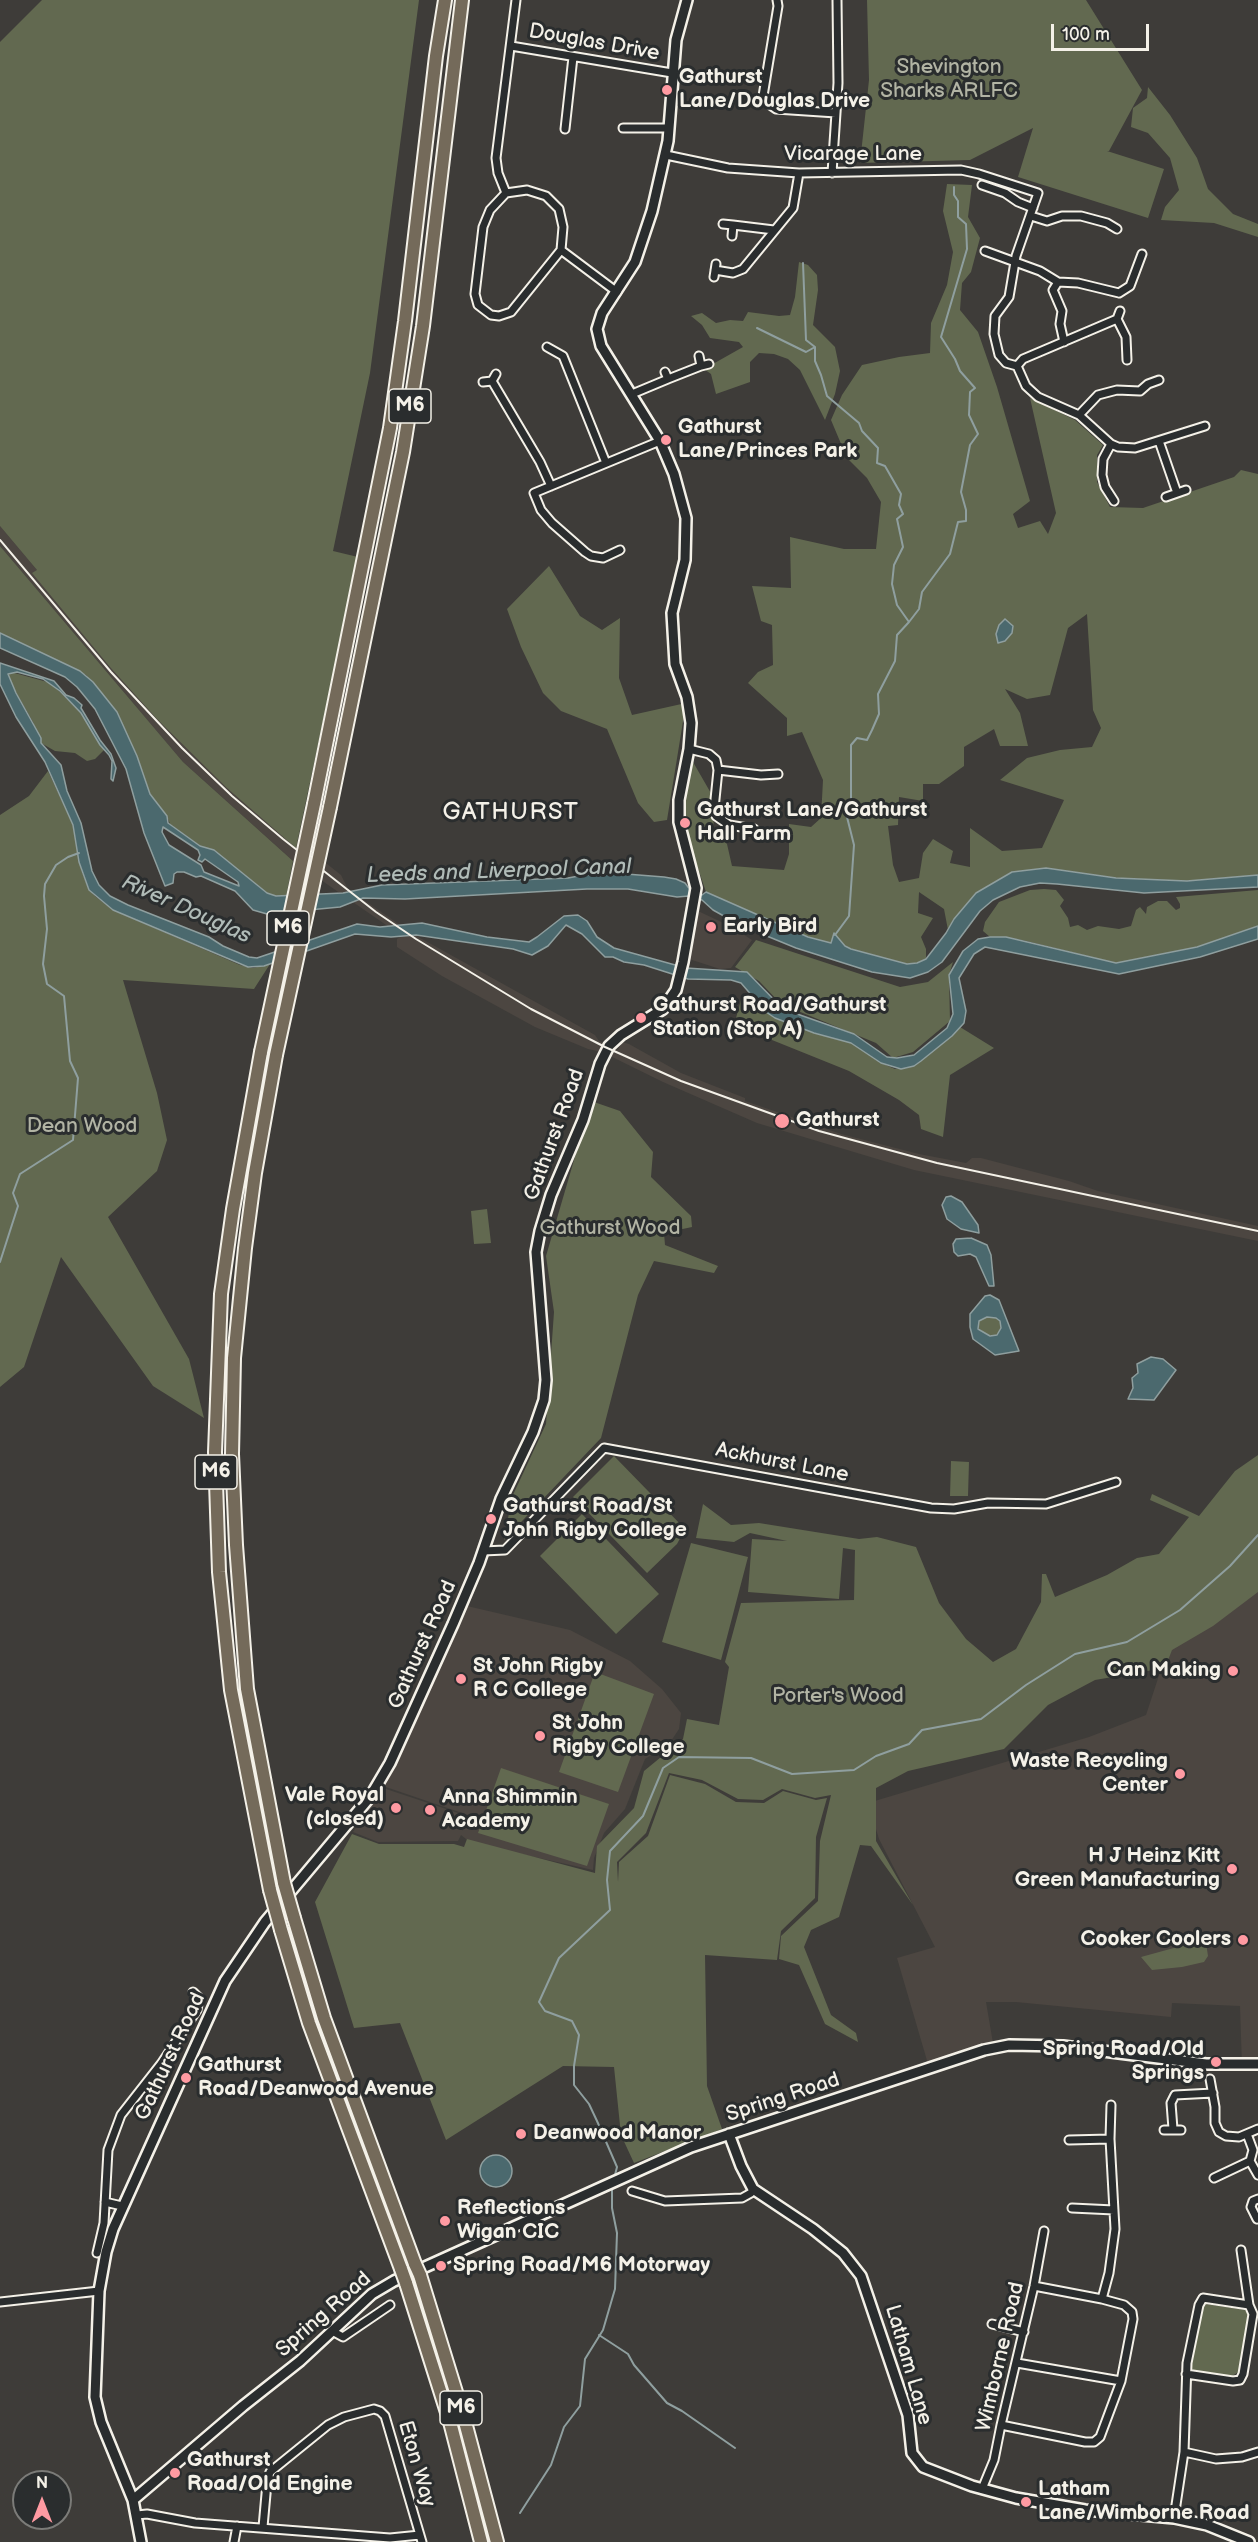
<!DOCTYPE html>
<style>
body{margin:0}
#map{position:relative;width:1258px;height:2542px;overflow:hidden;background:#3e3c39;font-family:"Balsamiq Sans",sans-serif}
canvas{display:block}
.north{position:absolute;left:12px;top:2470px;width:60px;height:60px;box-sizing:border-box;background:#2a2d2e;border:2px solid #7b7b78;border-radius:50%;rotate:0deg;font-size:16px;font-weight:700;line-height:24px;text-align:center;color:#f4f1e8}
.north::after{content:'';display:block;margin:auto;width:21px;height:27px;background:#ff9aa2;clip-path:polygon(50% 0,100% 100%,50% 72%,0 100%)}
.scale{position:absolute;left:1051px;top:24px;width:98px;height:27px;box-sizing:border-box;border:3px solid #f4f1e8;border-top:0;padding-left:8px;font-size:18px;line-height:21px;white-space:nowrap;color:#f4f1e8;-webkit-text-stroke:4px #2a2d2e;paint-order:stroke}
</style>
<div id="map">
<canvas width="1258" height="2542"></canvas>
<div class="north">N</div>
<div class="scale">100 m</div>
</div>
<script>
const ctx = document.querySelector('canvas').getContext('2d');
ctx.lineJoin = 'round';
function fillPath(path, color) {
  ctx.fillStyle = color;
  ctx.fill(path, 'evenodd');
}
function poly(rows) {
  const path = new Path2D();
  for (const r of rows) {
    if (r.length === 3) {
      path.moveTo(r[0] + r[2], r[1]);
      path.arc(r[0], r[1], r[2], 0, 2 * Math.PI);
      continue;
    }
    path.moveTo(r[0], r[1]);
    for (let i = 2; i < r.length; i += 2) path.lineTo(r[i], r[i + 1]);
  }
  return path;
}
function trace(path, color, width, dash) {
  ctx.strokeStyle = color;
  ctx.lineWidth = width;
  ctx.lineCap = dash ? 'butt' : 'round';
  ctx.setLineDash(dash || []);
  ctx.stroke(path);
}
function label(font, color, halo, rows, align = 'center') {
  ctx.font = font + ' "Balsamiq Sans",sans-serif';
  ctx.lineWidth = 6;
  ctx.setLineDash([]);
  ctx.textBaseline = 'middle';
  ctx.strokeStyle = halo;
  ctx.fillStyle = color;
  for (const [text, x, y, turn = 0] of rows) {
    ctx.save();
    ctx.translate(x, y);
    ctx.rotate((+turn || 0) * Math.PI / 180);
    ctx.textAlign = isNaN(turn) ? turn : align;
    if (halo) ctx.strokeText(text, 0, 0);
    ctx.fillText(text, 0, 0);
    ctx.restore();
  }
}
const built = poly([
 [0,526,37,570,258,809,341,875,348,889,413,934,595,1035,599,1041,618,1050,622,1042,629,1044,681,1073,745,1098,745,1101,841,1134,919,1154,966,1163,972,1158,981,1158,1069,1181,1098,1191,1258,1226,1258,1241,914,1170,757,1123,663,1082,602,1052,588,1049,535,1027,442,976,397,947,397,939,402,936,292,860,183,762,0,546],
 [698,911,732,927,752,940,731,968,720,969,689,959],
 [1258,1585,1258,2066,1242,2067,1240,2006,1172,2003,1171,2017,1016,2002,986,2002,993,2043,928,2064,897,1958,935,1947,879,1839,868,1803,1089,1737,1146,1715,1168,1648],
 [467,1606,570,1630,630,1661,662,1689,681,1713,679,1729,669,1744,645,1759,625,1809,604,1833,594,1858,593,1870,471,1843,461,1835,458,1841,378,1842,353,1832,383,1788,467,1816,462,1831,471,1816,383,1786]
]);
const green = poly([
 [42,0,419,0,370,373,333,551,358,557,296,848,227,788,157,719,110,667,32,573,37,570,0,526,0,42],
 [867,0,1086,0,1142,90,1109,151,1107,151,1164,169,1148,218,1018,177,1033,128,970,160,860,163,869,80],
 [1148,87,1170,115,1197,158,1208,189,1233,214,1258,224,1258,237,1214,223,1161,220,1165,207,1179,190,1170,158,1148,133,1131,127,1133,108,1147,98],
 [947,184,972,185,968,217,980,238,971,272,962,283,960,310,978,332,997,387,1030,501,1013,514,1018,528,1040,521,1048,534,1056,513,1030,398,1075,420,1103,445,1097,455,1097,482,1110,507,1143,508,1234,477,1241,470,1258,474,1258,875,1187,881,1116,878,1046,868,1012,872,976,893,954,919,948,930,944,909,919,892,918,913,933,918,921,937,926,949,926,959,917,963,907,964,851,949,845,946,834,933,831,943,808,937,706,892,688,839,684,795,693,762,712,795,714,831,727,844,732,866,784,870,789,854,789,824,811,827,821,818,823,780,802,732,787,736,787,718,748,683,758,672,773,665,772,625,761,621,752,586,791,588,790,537,844,549,876,549,881,502,867,478,847,458,831,420,842,395,862,365,899,357,930,353,931,323,947,285,953,252,943,211],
 [1087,614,1093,710,1101,728,1092,747,1060,750,1027,758,1000,780,1064,800,1042,848,1002,851,970,828,970,867,950,863,953,851,933,839,923,853,919,878,899,882,893,865,888,826,898,825,899,797,923,801,923,784,939,784,964,766,964,747,994,729,1000,746,1028,746,1020,713,1005,689,1027,699,1050,695,1068,628],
 [799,262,808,265,817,275,818,290,813,325,835,347,840,371,835,394,825,420,800,370,788,359,774,354,759,353,750,362,750,382,716,394,711,374,704,369,743,347,739,342,710,338,702,325,691,316,702,313,716,323,730,320,743,321,748,312,779,316,790,315,795,297],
 [0,546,183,762,293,861,286,897,276,896,267,893,214,850,200,846,170,824,167,816,150,794,137,756,117,712,86,675,0,633],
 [549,566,580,616,602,630,620,618,619,678,632,715,686,703,667,820,654,822,638,803,607,729,561,711,543,693,521,647,507,609],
 [11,672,51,683,81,713,104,750,95,759,87,761,75,753,55,751,41,743,33,722,10,682,8,674],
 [48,771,73,825,82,872,89,890,96,897,113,910,240,965,253,968,270,964,254,989,123,980,157,1093,167,1140,157,1171,108,1217,189,1359,204,1418,153,1386,61,1257,24,1367,0,1387,0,815,29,796],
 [1044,889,1056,890,1064,900,1060,906,1068,918,1070,927,1078,925,1087,930,1098,926,1119,929,1131,926,1136,910,1140,907,1146,914,1147,907,1158,901,1167,901,1176,910,1180,908,1180,904,1176,897,1258,890,1258,926,1197,947,1116,963,1022,940,990,937,983,931,985,922,999,902,1030,890],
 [756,940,900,987,928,982,953,962,949,975,950,1021,913,1052,893,1058,876,1043,781,1004,759,981,735,967],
 [742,996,761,1005,775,1018,814,1033,851,1043,881,1063,895,1069,908,1068,921,1061,960,1027,994,1048,950,1075,943,1137,921,1129,919,1115,899,1100,849,1071,772,1040,736,1018],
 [594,1102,620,1111,653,1152,651,1177,691,1216,692,1227,664,1233,665,1245,718,1266,714,1273,654,1261,638,1295,601,1438,504,1540,512,1497,546,1424,554,1312,546,1256,579,1143],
 [487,1209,491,1243,474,1244,471,1211],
 [987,1317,996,1318,1000,1321,1001,1328,997,1335,987,1335,977,1327,979,1321],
 [1258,1455,1258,1592,1213,1626,1172,1650,1165,1668,1095,1680,1048,1705,1004,1749,908,1771,876,1788,876,1841,913,1905,871,1846,860,1845,839,1917,811,1930,804,1947,831,2015,856,2033,858,2042,825,2024,799,1965,779,1959,781,1936,818,1901,820,1841,831,1795,815,1798,782,1789,763,1800,738,1799,702,1780,669,1773,646,1833,617,1862,618,1882,619,1862,648,1836,670,1775,705,1784,736,1802,764,1803,783,1791,816,1800,827,1798,816,1837,815,1898,781,1931,777,1960,705,1955,707,2086,722,2129,634,2163,621,2135,614,2067,563,2066,446,2140,400,2023,354,2028,315,1902,352,1834,379,1844,454,1844,464,1847,467,1839,595,1873,597,1846,634,1808,644,1771,683,1739,687,1719,719,1725,729,1667,725,1662,741,1603,854,1600,855,1550,843,1548,839,1599,748,1592,752,1539,787,1541,750,1533,734,1542,696,1538,703,1504,731,1525,759,1523,859,1539,877,1537,916,1547,939,1603,966,1639,993,1662,1016,1649,1041,1602,1042,1574,1046,1574,1055,1597,1107,1575,1137,1558,1159,1554,1189,1517,1150,1500,1152,1494,1199,1516,1235,1471],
 [614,1456,685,1529,677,1544,647,1573,573,1497],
 [951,1461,969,1462,968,1496,950,1496],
 [582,1514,659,1594,616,1634,540,1556],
 [691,1543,748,1557,721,1660,662,1642],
 [595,1672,654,1694,618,1792,559,1772],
 [501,1768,609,1804,587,1866,478,1833],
 [1205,1936,1208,1956,1204,1962,1182,1967,1152,1970,1141,1957,1181,1946,1180,1942],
 [1205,2304,1246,2310,1249,2316,1240,2371,1229,2378,1192,2371,1189,2363,1200,2306]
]);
const water = poly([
 [1005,619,1013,626,1012,633,1005,641,998,643,996,634,999,625,1005,619],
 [0,633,80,671,93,682,117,712,137,756,150,794,167,816,168,823,200,846,214,850,267,893,276,896,343,893,382,885,568,878,584,875,626,874,664,877,676,879,685,883,691,891,702,895,706,892,808,937,831,943,834,933,845,946,851,949,907,964,917,963,926,959,946,933,954,919,976,893,1012,872,1046,868,1116,878,1187,881,1258,875,1258,887,1144,893,1057,884,1040,883,1020,887,993,900,980,911,942,962,928,972,910,978,872,972,796,948,740,925,713,910,702,900,689,896,677,897,628,889,587,889,405,899,363,898,340,907,267,914,253,910,235,891,201,876,196,877,184,872,177,872,174,874,173,883,165,886,144,833,126,769,95,709,77,687,65,677,0,648,0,633],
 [163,827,198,850,200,855,198,860,202,862,205,859,238,882,239,886,204,872,201,865,169,845,162,832,163,827],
 [0,663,54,681,66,695,74,698,82,705,81,708,100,740,111,754,116,768,113,781,111,779,112,761,109,755,100,745,81,713,60,691,43,679,17,672,8,674,16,693,41,738,41,743,61,765,67,791,81,823,92,871,99,885,110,896,128,905,209,937,223,946,249,957,257,958,357,924,380,927,422,923,487,937,529,942,537,937,564,916,578,915,587,921,597,937,614,948,686,968,747,972,783,1009,854,1034,887,1057,897,1058,914,1055,947,1028,953,1014,949,975,963,951,978,939,990,937,1006,937,1116,963,1197,947,1258,926,1258,939,1200,957,1119,974,985,947,974,954,959,978,966,1011,964,1023,952,1036,921,1061,914,1066,901,1069,881,1063,851,1043,814,1033,775,1018,766,1012,741,983,731,980,688,979,644,965,624,962,613,957,605,957,582,934,566,925,548,946,532,955,513,949,416,935,391,937,355,934,264,966,248,967,113,910,89,890,79,862,73,825,45,762,16,717,0,684,0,663],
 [951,1196,962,1202,978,1225,979,1233,961,1229,947,1219,942,1205,946,1197,951,1196],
 [971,1238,987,1245,991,1255,994,1286,989,1286,976,1257,970,1254,958,1256,954,1252,953,1244,956,1239,971,1238],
 [990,1295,999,1300,1019,1351,995,1355,973,1339,970,1327,970,1314,985,1296,990,1295],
 [987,1317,996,1318,1000,1321,1001,1328,997,1335,990,1336,978,1329,979,1321,987,1317],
 [1151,1357,1163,1359,1176,1370,1154,1400,1128,1399,1133,1388,1132,1378,1138,1373,1137,1364,1151,1357],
 [496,2171,16]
]);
const stream = poly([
 [757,328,806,352,815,347,806,340,803,263],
 [815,347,815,361,821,375,827,396,859,423,862,431,878,448,877,463,885,466,901,494,899,505,903,514,897,519,903,547,894,565,892,584,897,605,909,622,897,635,895,661,878,694,879,714,872,730,867,740,857,738,851,745,851,807,846,813,854,845,849,916,835,935],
 [909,622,919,609,922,592,950,554,958,522,966,521,966,510,961,492,970,445,978,434,969,415,970,392,975,388,960,371,955,359,941,337,967,249,966,224,958,217,958,201,954,195,954,187],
 [0,1262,18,1206,13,1193,20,1174,73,1140,78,1078,70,1061,64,996,47,984,43,964,47,929,44,896,45,884,56,865,68,857,79,853],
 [615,2175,617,2167,597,2121,589,2104,574,2085,574,2066,579,2035,572,2021,545,2011,539,2002,559,1958,610,1910,607,1880,610,1851,643,1816,663,1768,679,1757,751,1758,792,1774,854,1770,876,1756,909,1744,922,1730,981,1719,1026,1685,1075,1654,1127,1642,1180,1610,1230,1566,1258,1535],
 [599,2335,628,2354,634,2365,667,2403,682,2411,735,2448],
 [520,2513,551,2465,564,2427,580,2406,585,2359,603,2330,615,2289,617,2233,612,2208,612,2187]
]);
const street = poly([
 [777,0,778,6,763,96,766,102,776,109,836,113],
 [511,46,672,73],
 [623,128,669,128],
 [565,129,573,57],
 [666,155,728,168,799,173,961,170,979,174,1038,193,1016,256,1009,297,995,316,994,334,999,355,1006,363,1017,366,1026,386,1038,397,1079,415,1111,444,1118,447,1135,448,1205,426],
 [832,173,838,83,837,0],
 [982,185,1005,193,1018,202,1033,208],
 [527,190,546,196,559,209,563,227,561,250,511,312,499,316,491,315,478,305,475,294,483,227,490,210,506,193,527,190],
 [506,193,498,173,496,158,516,0],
 [1031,216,1047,221,1062,216,1081,216,1107,223,1117,229],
 [723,224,733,225,732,236],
 [733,225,774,230],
 [561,250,617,292],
 [985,251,1040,271,1058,282,1078,283,1119,293],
 [715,270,733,273,743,269,793,208,799,173],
 [714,277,716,264],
 [1058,282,1053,290,1062,311,1060,324,1064,342],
 [1119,293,1130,286,1142,254],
 [1120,311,1117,319,1126,337,1127,360],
 [547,347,563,356,606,463],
 [699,356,701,366,709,364],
 [1017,366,1023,359,1117,319],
 [665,372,668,379,701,366],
 [492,381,540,462,551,486],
 [483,382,492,381,496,374],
 [632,394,668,379],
 [1079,415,1098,395,1117,390,1140,391,1148,384,1159,380],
 [1159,441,1177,493],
 [1111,444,1103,459,1102,475,1105,487,1114,501],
 [1166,497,1186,490],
 [620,550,603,558,591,556,585,552,552,523,541,510,534,493,660,441],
 [689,749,709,754,716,760,718,770,714,809,716,816,729,825,754,829],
 [718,770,761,775,778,774],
 [483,1551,505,1550,604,1448,931,1508,954,1509,988,1503,1046,1504,1116,1482],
 [1210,2079,1215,2107,1215,2123,1219,2132,1226,2136,1239,2137,1258,2129],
 [1173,2129,1171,2103,1175,2095,1213,2093],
 [1164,2130,1181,2130],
 [1069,2140,1110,2139],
 [1250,2161,1258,2175],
 [1214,2178,1250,2161,1253,2150,1247,2134],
 [632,2191,665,2201,742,2198,751,2193,753,2189],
 [105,2202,122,2206],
 [1072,2208,1114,2210],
 [1257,2219,1251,2207,1253,2201,1258,2199],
 [97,2253,104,2223,108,2150,121,2115,161,2064,197,2010,199,1998,193,1992],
 [1102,2299,1109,2273,1115,2229,1110,2139,1111,2105],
 [0,2302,99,2291],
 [992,2324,1024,2332],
 [332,2331,343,2337,390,2305],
 [1017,2363,1121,2381],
 [1186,2374,1233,2381,1240,2380,1243,2374,1253,2314,1249,2305,1241,2250],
 [1001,2425,1085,2442,1094,2442,1100,2437,1121,2381,1133,2319,1132,2312,1124,2305,1102,2299,1034,2286],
 [1184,2452,1216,2459,1242,2457,1258,2452],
 [982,2489,994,2460,1001,2425,1034,2286,1044,2231],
 [137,2515,147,2514,195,2523,390,2538,420,2535],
 [1174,2518,1184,2452,1187,2363,1199,2305,1203,2298,1249,2305],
 [263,2527,267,2483,270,2472,328,2425,344,2417,374,2409,380,2411,385,2416,422,2542],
 [234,2542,237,2526]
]);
const secondary = poly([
 [729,2134,741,2166,753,2189,813,2229,843,2253,861,2276,908,2415,912,2453,923,2467,972,2486,1016,2498,1085,2510,1174,2518,1207,2525,1249,2542],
 [133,2500,243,2406,300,2361,372,2294,394,2281,691,2147,984,2050,1009,2045,1063,2046,1206,2064,1258,2064],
 [141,2542,133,2500,101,2422,95,2397,99,2291,106,2252,113,2229,225,1981,265,1922,370,1797,390,1763,453,1624,479,1563,501,1499,533,1432,544,1400,546,1380,536,1252,540,1231,551,1195,583,1120,600,1064,609,1046,621,1035,663,1009,676,990,683,962,696,888,679,822,679,800,689,749,691,723,687,697,675,664,672,613,685,560,686,518,674,474,660,441,601,346,597,329,602,313,635,262,652,211,668,141,676,40,687,0]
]);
const highway = poly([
 [314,804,390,428,405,321,436,56,445,0],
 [330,807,403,452,423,326,462,0],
 [261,1052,233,1209,221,1294,215,1452,219,1572,231,1690,270,1890],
 [276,1055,255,1173,245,1248,234,1358,232,1454,236,1545,247,1689,284,1883],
 [294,1918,324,2018,415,2264],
 [281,1930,309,2023,401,2269],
 [420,2275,464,2418,497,2542],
 [406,2283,450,2422,481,2542]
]);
const rail = poly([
 [0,540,111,672,182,748,232,796,283,839,376,912,416,939,531,1009,605,1047,681,1081,819,1131,937,1163,1258,1231]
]);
const highwayBridge = poly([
 [261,1052,314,804],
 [276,1055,330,807],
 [284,1883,294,1918],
 [270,1890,281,1930],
 [415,2264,420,2275],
 [401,2269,406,2283]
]);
const markers = [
 [667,90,6,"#ff9aa2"],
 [666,440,6,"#ff9aa2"],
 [685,823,6,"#ff9aa2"],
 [711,927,6,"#ff9aa2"],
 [641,1018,6,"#ff9aa2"],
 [782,1121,8,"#ff9aa2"],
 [491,1519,6,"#ff9aa2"],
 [1233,1671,6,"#ff9aa2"],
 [461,1679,6,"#ff9aa2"],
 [540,1736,6,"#ff9aa2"],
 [1180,1774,6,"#ff9aa2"],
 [396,1808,6,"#ff9aa2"],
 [430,1810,6,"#ff9aa2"],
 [1232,1869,6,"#ff9aa2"],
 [1243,1940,6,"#ff9aa2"],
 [1216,2062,6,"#ff9aa2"],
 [186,2078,6,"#ff9aa2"],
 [521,2134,6,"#ff9aa2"],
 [445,2221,6,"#ff9aa2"],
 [441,2266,6,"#ff9aa2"],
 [175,2473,6,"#ff9aa2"],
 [1026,2502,6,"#ff9aa2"]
];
const shields = [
 [410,406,42],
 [288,928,42],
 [216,1472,42],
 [461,2408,42]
];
const shieldNames = [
 ["M6",410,406],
 ["M6",288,928],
 ["M6",216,1472],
 ["M6",461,2408]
];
const streetNames = [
 ["Douglas Drive",594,43,10],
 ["Vicarage Lane",853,155],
 ["Gathurst Road",555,1135,-70],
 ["Ackhurst Lane",782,1463,11],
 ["Gathurst Road",423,1645,-66],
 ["Gathurst Road",171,2057,-65],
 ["Spring Road",783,2098,-18],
 ["Spring Road",324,2315,-41],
 ["Wimborne Road",1001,2357,-77],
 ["Latham Lane",908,2365,74],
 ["Eton Way",416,2464,74]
];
const parkNames = [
 ["Shevington",949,68],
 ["Sharks ARLFC",949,92],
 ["Dean Wood",82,1127],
 ["Gathurst Wood",610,1229],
 ["Porter's Wood",838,1697]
];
const poiNames = [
 ["Gathurst",679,78],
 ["Lane/Douglas Drive",679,102],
 ["Gathurst",678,428],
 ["Lane/Princes Park",678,452],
 ["Gathurst Lane/Gathurst",697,811],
 ["Hall Farm",697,835],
 ["Early Bird",723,927],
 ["Gathurst Road/Gathurst",653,1006],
 ["Station (Stop A)",653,1030],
 ["Gathurst",796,1121],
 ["Gathurst Road/St",503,1507],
 ["John Rigby College",503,1531],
 ["St John Rigby",473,1667],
 ["R C College",473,1691],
 ["Can Making",1221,1671,"right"],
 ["St John",552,1724],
 ["Rigby College",552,1748],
 ["Waste Recycling",1168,1762,"right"],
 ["Center",1168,1786,"right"],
 ["Vale Royal",384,1796,"right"],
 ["(closed)",384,1820,"right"],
 ["Anna Shimmin",442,1798],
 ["Academy",442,1822],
 ["H J Heinz Kitt",1220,1857,"right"],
 ["Green Manufacturing",1220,1881,"right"],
 ["Cooker Coolers",1231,1940,"right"],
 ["Spring Road/Old",1204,2050,"right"],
 ["Springs",1204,2074,"right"],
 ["Gathurst",198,2066],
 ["Road/Deanwood Avenue",198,2090],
 ["Deanwood Manor",533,2134],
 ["Reflections",457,2209],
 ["Wigan CIC",457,2233],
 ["Spring Road/M6 Motorway",453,2266],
 ["Gathurst",187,2461],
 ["Road/Old Engine",187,2485],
 ["Latham",1038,2490],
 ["Lane/Wimborne Road",1038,2514]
];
const waterNames = [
 ["Leeds and Liverpool Canal",499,872,-2],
 ["River Douglas",186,910,24]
];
const quarterNames = [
 ["GATHURST",511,813]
];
fillPath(built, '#4c4641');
fillPath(green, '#626950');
fillPath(water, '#4b696e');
trace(water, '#8f9f9f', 1.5);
trace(stream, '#8f9f9f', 2);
trace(street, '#f4f1e8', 11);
trace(secondary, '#f4f1e8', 14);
trace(highway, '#f4f1e8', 16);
trace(street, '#2a2d2e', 7);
trace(secondary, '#2a2d2e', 9);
trace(highway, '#746a5a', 12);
trace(rail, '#f4f1e8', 2);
trace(highwayBridge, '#f4f1e8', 16, []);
trace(highwayBridge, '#746a5a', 12);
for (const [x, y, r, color] of markers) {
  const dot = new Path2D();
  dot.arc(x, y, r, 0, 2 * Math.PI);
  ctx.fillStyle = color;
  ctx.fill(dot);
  trace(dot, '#2a2d2e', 2);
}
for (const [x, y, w] of shields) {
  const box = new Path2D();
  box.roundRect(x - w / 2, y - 17, w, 34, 4.5);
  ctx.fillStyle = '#2a2d2e';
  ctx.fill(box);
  trace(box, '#f4f1e8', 1.5);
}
label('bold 20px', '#f4f1e8', null, shieldNames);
label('21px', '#f4f1e8', '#2a2d2e', streetNames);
label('21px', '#b2b4a4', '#2a2d2e', parkNames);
label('bold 21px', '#f4f1e8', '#2a2d2e', poiNames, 'left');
label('italic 22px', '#b0bbb7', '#2a2d2e', waterNames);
ctx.letterSpacing = '1.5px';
label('24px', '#f4f1e8', '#2a2d2e', quarterNames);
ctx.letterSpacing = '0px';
</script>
